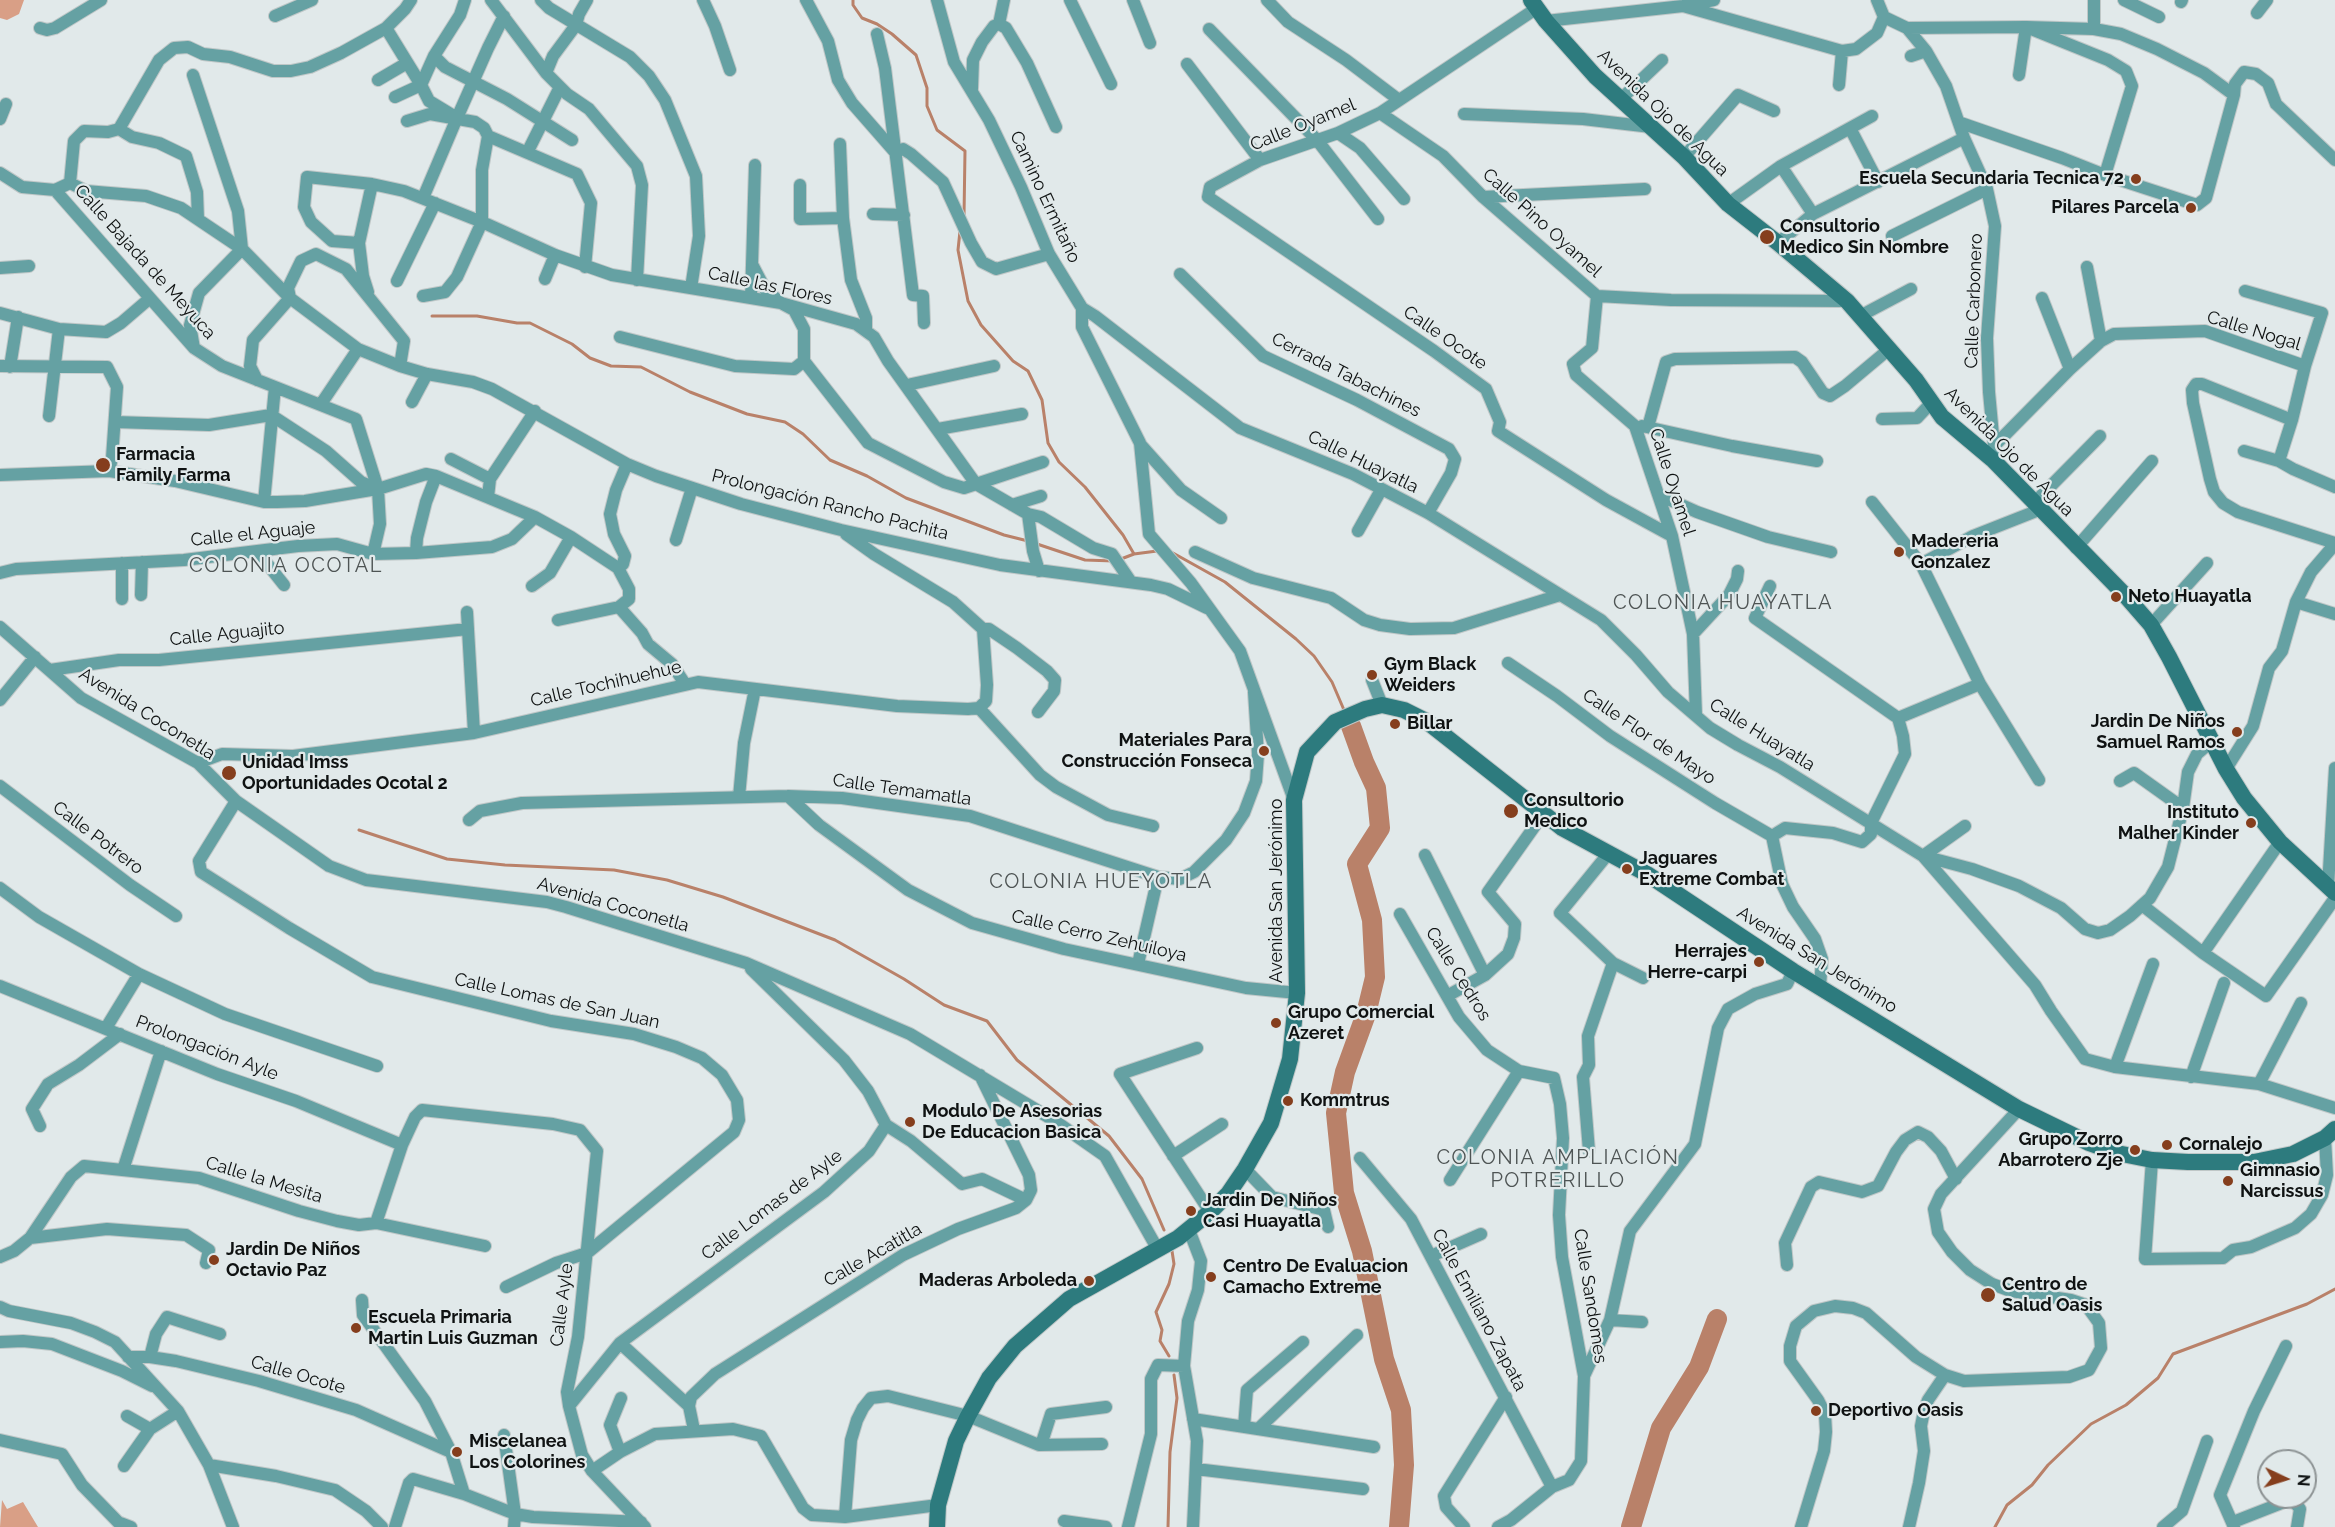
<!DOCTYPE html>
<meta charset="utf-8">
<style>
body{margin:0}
#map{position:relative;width:2335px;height:1527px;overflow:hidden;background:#e1e9ea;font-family:Raleway,sans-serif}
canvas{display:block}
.north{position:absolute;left:2257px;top:1449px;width:60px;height:60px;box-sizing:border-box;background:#e1e9ea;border:2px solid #8d9394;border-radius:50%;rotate:94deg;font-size:16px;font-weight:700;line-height:24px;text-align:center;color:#0f1212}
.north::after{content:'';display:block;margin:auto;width:21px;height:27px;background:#853e1d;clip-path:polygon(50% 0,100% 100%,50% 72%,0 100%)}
</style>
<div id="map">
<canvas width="2335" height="1527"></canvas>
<div class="north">N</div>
</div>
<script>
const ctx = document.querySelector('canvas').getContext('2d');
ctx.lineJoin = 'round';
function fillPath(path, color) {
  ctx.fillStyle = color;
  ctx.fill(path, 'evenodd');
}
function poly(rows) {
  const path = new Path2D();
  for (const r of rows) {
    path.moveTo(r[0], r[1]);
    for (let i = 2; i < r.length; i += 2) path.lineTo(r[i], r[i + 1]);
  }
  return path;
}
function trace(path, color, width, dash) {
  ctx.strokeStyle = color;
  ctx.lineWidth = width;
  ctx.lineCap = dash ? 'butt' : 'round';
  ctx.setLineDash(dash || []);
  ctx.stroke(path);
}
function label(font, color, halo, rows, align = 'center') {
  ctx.font = font + ' Raleway,sans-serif';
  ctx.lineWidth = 4.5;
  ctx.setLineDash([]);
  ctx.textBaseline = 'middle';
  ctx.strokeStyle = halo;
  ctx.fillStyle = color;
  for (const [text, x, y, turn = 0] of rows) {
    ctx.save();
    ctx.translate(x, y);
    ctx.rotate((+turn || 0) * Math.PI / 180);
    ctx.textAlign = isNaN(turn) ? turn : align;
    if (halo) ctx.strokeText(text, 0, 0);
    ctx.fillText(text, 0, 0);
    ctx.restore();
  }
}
const forest = poly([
 [0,0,24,0,19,14,7,20,0,18],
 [2,1500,7,1509,23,1502,38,1527,0,1527]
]);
const stream = poly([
 [853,0,853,5,862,18,877,24,892,34,916,55,927,88,927,106,937,130,965,151,964,216],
 [960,231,958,250,968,301,981,325,1013,361,1028,371,1042,400,1048,443,1059,462,1085,487,1123,535,1134,554,1157,551],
 [432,316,477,316,517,323,530,323,572,344,590,358,611,366,641,367,690,392,747,414,785,422,803,434,830,460,867,476,906,498,1004,535,1028,541],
 [1037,544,1085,560,1114,561],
 [1173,553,1225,582,1296,639,1314,656,1332,682,1344,710],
 [1121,559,1134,554],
 [359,830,447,859,505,865,614,870,667,880,723,897,835,940,904,979,944,1005,987,1021,1017,1060,1109,1136,1142,1179,1164,1230],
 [1169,1356,1160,1341,1162,1330,1156,1312,1169,1284,1174,1264,1172,1251],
 [1168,1527,1170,1452,1177,1398,1174,1375],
 [1995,1527,2007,1505,2032,1485,2048,1465,2091,1424,2126,1405,2158,1378,2173,1354,2307,1304,2335,1289]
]);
const river = poly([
 [1351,726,1364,762,1376,788,1380,828,1357,864,1372,920,1375,977,1366,1014,1345,1072,1336,1113,1344,1193,1362,1251,1384,1359,1401,1410,1404,1465,1399,1527],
 [1631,1527,1661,1428,1699,1367,1717,1319]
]);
const street = poly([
 [491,0,546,73,567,94,589,109,637,166,642,185,637,280],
 [541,0,549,8,630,57,649,76,665,100,696,176,699,236,691,288],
 [703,0,715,26,730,70],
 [806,0,828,41,838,80,852,103,894,151],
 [937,0,954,62,989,120,1021,187,1049,254,1082,308,1082,327,1140,443,1149,534,1191,583,1240,651,1294,800],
 [1070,0,1111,84],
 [1133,0,1150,43],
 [1267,0,1288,22,1346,60,1399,100],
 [1877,0,1884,17,1907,28,1926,51,1946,86,1964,138,1987,189,1995,226,1987,338,1989,392,1994,446,1992,459],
 [2094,0,2094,29],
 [2124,0,2159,17],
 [2181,2,2182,0],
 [1683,6,1842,51,1856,49,1877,33,1884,17],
 [1537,8,1380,113,1338,133,1260,160,1210,187,1208,197,1434,351,1486,389,1500,422,1498,431,1606,500,1672,536],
 [2257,13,2267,0],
 [275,16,312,0],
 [1546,21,1683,6,1714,0],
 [999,24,1006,28,1027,63,1056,127],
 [40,28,47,30,55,28,101,0],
 [386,28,421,85,429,101,457,118,423,198],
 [1907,28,2026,27,2108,60,2126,71,2132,86,2105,175],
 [1209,29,1317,140,1378,219],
 [877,34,885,68,913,295,923,296,924,323],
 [434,56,445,67,507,99,572,140],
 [1911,56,1926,51],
 [1187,64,1260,160],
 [546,73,553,56,576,25,579,14,587,0],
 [193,75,238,211,242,249,199,293,190,325,194,348],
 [2019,75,2026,27,2094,29,2121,34,2157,49,2204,73,2234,95],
 [378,80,407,63],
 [1839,85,1842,51],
 [972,89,973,60,982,42,994,26,999,24,1004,0],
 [395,97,421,85,434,56,460,15,465,0],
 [1621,99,1662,60],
 [1380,113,1443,156,1483,197,1597,296,1671,300,1847,301],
 [1464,114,1583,119,1651,127],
 [457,118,488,48,504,16],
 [0,119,6,104],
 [407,121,430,114,475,122,484,128,488,136,577,174,591,203,585,267],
 [1961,123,2062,158,2105,175,2197,205,2206,198,2234,95,2235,84,2244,72,2256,74,2268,83,2276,104,2335,160],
 [1850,128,1878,182],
 [119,129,159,60,174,48,188,47,203,54,230,57,273,71,291,71,310,67,341,53,386,28,405,9,411,0],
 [1338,133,1360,148,1404,199],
 [840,144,843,218],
 [528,151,560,87],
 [895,152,903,149,911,154,943,182,971,243,982,262,996,269,1049,254],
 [1684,157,1738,95,1774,111],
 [1781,166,1813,214],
 [0,173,22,187,55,190,70,183,86,191,146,196,181,208,242,249,290,298,358,349,400,366,427,374,473,382,492,389,627,464,656,476,741,504,841,530,1000,565,1151,585,1168,589,1207,608],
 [70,183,74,141,84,131,108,132,119,129,132,137,159,143,186,156,197,192,198,219],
 [800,185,800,219,843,218,851,280,866,318,866,330],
 [55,190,194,348,222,366,356,419,378,489,380,524,373,554],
 [1483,197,1645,189],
 [1728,204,1781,166,1872,116],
 [873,214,904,215],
 [1892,236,1987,189],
 [359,243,332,241,311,222,304,207,307,177,372,184,404,191,482,222,555,255,612,275,781,303,856,324,874,337,888,361,976,484,1028,514,1041,517,1093,548,1112,554,1131,582],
 [1778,243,1813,214,1964,138],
 [753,266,765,289,781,303,794,310,804,329,804,361,868,443,944,482,964,488,1043,462],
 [2087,267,2101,341],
 [0,268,29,266],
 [1180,274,1263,356,1357,400,1449,449,1455,459,1451,473,1428,513],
 [545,279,555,255],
 [397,281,435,203],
 [2245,291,2322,313,2305,366,2292,420,2279,461],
 [368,292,363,276,359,243,372,184],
 [423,296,445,292,457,277,482,222,482,170,488,136],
 [1597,296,1592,348,1573,364,1576,375,1635,426,1672,536,1693,634,1696,715],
 [751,298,755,165],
 [2042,298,2070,369],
 [1082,308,1095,316,1240,428,1353,474,1428,513,1601,620,1636,655,1668,692,1710,728,1738,745,1780,767,1923,856,1972,869,2019,886,2061,908,2085,929,2098,933,2110,930,2130,916,2150,898,2168,867,2183,808,2188,772,2197,754,2212,741],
 [0,313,59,329,106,332,121,323,149,299],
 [1860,316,1911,289],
 [620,337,735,366,794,369,804,361],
 [0,366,107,367,117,387,112,458,109,471],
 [10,367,18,317],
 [257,380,250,366,253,340,290,298,288,288,301,261,316,254,346,269,404,341,400,366],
 [907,385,994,366],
 [412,402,427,374],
 [321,404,358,349],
 [271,415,326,451,361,482,378,489,426,474,436,476,535,517,571,537,618,568,629,589,629,599,619,607,558,620],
 [49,416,59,329],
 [1882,419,1917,418,1932,402],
 [2292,420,2202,384,2196,384,2192,390,2193,403,2210,479,2214,492,2223,503,2238,512,2335,543],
 [115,422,209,425,271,415],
 [1642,426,1732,446,1817,461],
 [1648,427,1666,362,1675,359,1795,357,1802,362,1823,393,1830,396,1845,386,1888,350],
 [938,429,1022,414],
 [1140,444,1181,490,1221,518],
 [1994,446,2070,369,2101,341,2114,334,2205,331,2305,366],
 [2244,451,2279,461,2293,469,2335,487],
 [451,459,490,479],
 [0,475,109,471,175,481,264,502,277,502,305,501,377,489],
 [1659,495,1697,512,1768,537,1831,552],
 [488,497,490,479,535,411],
 [264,502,275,387],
 [1872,502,1921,564,1980,684,2039,780],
 [2033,504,2100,436],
 [1012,505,1041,496],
 [1028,514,1033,551,1039,571],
 [1358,531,1381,490],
 [846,534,874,554,953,602,983,629],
 [676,540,692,488],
 [2076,548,2152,461],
 [257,551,284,585],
 [1195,552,1253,578,1331,598,1364,620,1380,625,1410,629,1454,628,1560,595],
 [416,553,417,538,426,502,436,476],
 [122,563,122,599],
 [1921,564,1973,536,2039,510],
 [618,568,623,564,625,556,614,534,610,514,616,490,627,464],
 [0,573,16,569,184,560,298,546,337,544,373,554,416,553,492,547,512,539,535,517],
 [532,586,550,573,571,537],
 [1770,586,1755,618,1898,718],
 [141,595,142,562],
 [2296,602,2335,614],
 [619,607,642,633,648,644,672,664,685,684],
 [467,612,474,733],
 [2151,625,2207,563],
 [0,627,81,698,198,763,236,801,329,866,366,880,547,902,566,907,746,963,910,1034,1055,1121,1105,1156,1157,1248],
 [983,629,989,629,1017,648,1047,671,1055,680,1054,691,1038,712],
 [1693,634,1729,595,1737,579,1738,571],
 [1508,663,1557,696,1610,736,1715,803,1772,836],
 [50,670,119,660,159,660,468,629],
 [1372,680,1382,705],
 [0,700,35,657],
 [979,708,1040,775,1056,787,1108,815,1153,826],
 [1898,718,1980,684],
 [198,763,222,754,293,756,474,733,698,682,897,706,968,709,979,708,986,701,987,685,983,629],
 [2226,769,2253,726,2269,668,2282,651,2296,602,2311,572,2335,544],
 [2120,781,2134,773,2183,808],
 [0,786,130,885,176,916],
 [788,796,819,825,908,890,972,923,1064,949,1246,988,1297,993],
 [739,797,744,743,755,689],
 [236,801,199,861,201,872,289,928,372,977,551,1021,634,1034,676,1047,702,1058,722,1075,737,1100,739,1120,734,1132,587,1253,556,1263,506,1287],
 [469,820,480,811,522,803,788,796,842,798,970,816,1158,877,1180,879,1194,872,1226,840,1244,813,1256,781,1258,754,1254,692],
 [1965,826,1923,856,2035,985,2051,1011,2085,1059,2115,1067,2259,1084,2335,1108],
 [2280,842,2203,953,2266,996,2335,898],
 [1608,854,1560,913,1613,963,1643,978],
 [1425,855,1485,975],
 [2328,887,2335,768],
 [0,888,39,917,139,974,225,1014,377,1066],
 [2142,905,2203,953],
 [1400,914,1459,1017,1487,1050,1519,1071,1554,1078,1560,1104,1563,1138,1559,1215,1562,1257,1584,1376,1581,1461,1569,1480,1552,1487,1511,1520,1498,1527],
 [1138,964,1158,877],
 [751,969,844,1060,868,1091,886,1125,911,1141,962,1184,982,1179,1026,1200],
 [0,986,217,1074,296,1101,402,1145],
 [1820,987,1822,959,1815,939,1793,907,1782,884,1772,836,1785,828,1833,833,1862,842,1871,834,1871,823,1905,754,1903,736,1898,718],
 [1447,996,1485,975,1508,954,1514,938,1515,924,1488,892,1544,813],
 [106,1028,139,974],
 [1197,1048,1120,1074,1210,1212],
 [2115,1067,2153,964],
 [2191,1077,2224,983],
 [2259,1084,2301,1003],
 [40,1126,32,1109,48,1084,79,1065,120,1034],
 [1589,1151,1583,1077,1589,1065,1588,1036,1613,963],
 [1173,1156,1222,1124],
 [1360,1158,1411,1219,1552,1487],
 [2152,1160,2145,1259,2223,1258,2233,1250,2251,1247,2295,1228,2311,1214,2322,1195,2327,1175,2325,1138],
 [1245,1169,1272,1197,1324,1210,1328,1227],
 [123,1170,161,1051],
 [1450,1180,1519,1071],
 [376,1223,402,1145,415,1117,422,1110,553,1124,580,1130,597,1151,578,1337,567,1392,569,1406,582,1455,592,1471,645,1527],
 [1189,1230,1201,1261,1198,1290,1188,1321,1184,1366,1197,1441,1193,1527],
 [30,1238,107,1229,186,1235,209,1250,206,1263],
 [1431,1256,1481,1234],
 [0,1257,14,1251,30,1238,71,1177,84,1166,199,1178,299,1211,337,1221,359,1225,376,1223,485,1246],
 [1787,1265,1785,1243,1811,1187,1819,1182,1862,1192,1878,1186,1896,1152,1905,1140,1918,1132,1928,1137,1941,1151,1956,1179],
 [362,1300,363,1315,425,1401,451,1452,464,1494],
 [0,1307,9,1311,71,1323,95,1332,115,1342,178,1411,209,1465,233,1527],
 [1610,1320,1642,1322],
 [0,1342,23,1341,52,1344,122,1371,152,1386],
 [620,1343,689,1406],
 [128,1357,150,1357,176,1361,259,1381,356,1410,451,1452],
 [150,1357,156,1334,167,1317,220,1334],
 [1584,1376,1610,1320,1630,1231,1695,1144,1718,1028,1728,1009,1755,994,1787,984,1793,971],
 [569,1406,620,1343,824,1192,869,1151,886,1125],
 [127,1416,150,1429],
 [1193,1419,1374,1447],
 [1244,1427,1247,1390,1303,1342],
 [1258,1429,1357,1335],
 [694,1430,689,1406,691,1397,715,1374,903,1255,958,1229,1016,1208,1026,1200,1031,1190,1029,1175,980,1075],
 [504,1435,515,1514,514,1527],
 [0,1440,62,1454,82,1485,118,1522,131,1527],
 [1041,1445,1051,1414,1106,1407],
 [620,1452,610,1425,621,1398],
 [209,1465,276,1476,335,1490,366,1511,382,1527],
 [124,1466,150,1429,178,1411],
 [1196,1469,1363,1489],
 [592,1471,620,1452,655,1434,733,1429,761,1436,803,1508,812,1515,845,1517,938,1505],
 [845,1517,851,1440,857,1420,863,1408,871,1398,888,1396,968,1416,1039,1445,1102,1444],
 [1064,1521,1106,1527],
 [2233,1522,2292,1499,2300,1509,2297,1527],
 [395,1527,409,1483,413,1479,464,1494,515,1514,533,1517,641,1522],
 [1128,1527,1151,1434,1151,1379,1158,1365,1184,1366],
 [1464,1527,1446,1507,1444,1496,1506,1397],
 [1801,1527,1824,1451,1826,1432,1825,1414,1818,1400,1790,1361,1790,1346,1796,1326,1814,1311,1835,1306,1853,1308,1866,1313,1916,1357,1945,1375,1964,1381,2069,1377,2089,1370,2101,1348,2099,1323,2086,1305,2071,1300,2011,1291,1992,1284,1970,1270,1952,1252,1938,1232,1934,1209,1941,1194,2019,1109],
 [1909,1527,1919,1483,1924,1451,1921,1426,1924,1411,1928,1400,1945,1375],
 [2163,1527,2182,1511,2207,1441],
 [2234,1527,2220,1495,2254,1411,2286,1346]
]);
const secondary = poly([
 [1531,0,1546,21,1595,76,1684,157,1728,204,1778,243,1847,301,1916,380,1942,417,1992,459,2124,594,2151,625,2169,657,2226,769,2244,798,2280,842,2335,893],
 [937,1527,938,1505,956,1441,968,1416,989,1378,1015,1346,1069,1299,1178,1238,1210,1212,1228,1194,1245,1169,1271,1123,1290,1059,1297,993,1294,800,1307,752,1335,722,1365,709,1382,705,1404,710,1426,721,1562,828,1647,874,1793,971,2019,1109,2089,1143,2117,1153,2152,1160,2188,1162,2254,1162,2293,1154,2325,1138,2335,1129]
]);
const markers = [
 [2136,179,6,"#853e1d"],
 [2191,208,6,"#853e1d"],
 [1767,237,8,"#853e1d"],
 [103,465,8,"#853e1d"],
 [1899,552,6,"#853e1d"],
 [2116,597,6,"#853e1d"],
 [1372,675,6,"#853e1d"],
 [1395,724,6,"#853e1d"],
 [2237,732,6,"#853e1d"],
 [1264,751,6,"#853e1d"],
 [229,773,8,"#853e1d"],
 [1511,811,8,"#853e1d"],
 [2251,823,6,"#853e1d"],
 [1627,869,6,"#853e1d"],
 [1759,962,6,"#853e1d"],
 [1276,1023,6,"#853e1d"],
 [1288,1101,6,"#853e1d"],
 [910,1122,6,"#853e1d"],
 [2167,1145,6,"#853e1d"],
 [2135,1150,6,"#853e1d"],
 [2228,1181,6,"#853e1d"],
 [1191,1211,6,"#853e1d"],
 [214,1260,6,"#853e1d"],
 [1211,1277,6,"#853e1d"],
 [1089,1281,6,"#853e1d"],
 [1988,1295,8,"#853e1d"],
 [356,1328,6,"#853e1d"],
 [1816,1411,6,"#853e1d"],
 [457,1452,6,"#853e1d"]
];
const streetNames = [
 ["Avenida Ojo de Agua",1663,113,44],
 ["Calle Oyamel",1303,125,-22],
 ["Camino Ermitaño",1045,197,65],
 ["Calle Pino Oyamel",1542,223,42],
 ["Calle Bajada de Meyuca",145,262,48],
 ["Calle las Flores",770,286,12],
 ["Calle Carbonero",1974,301,-88],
 ["Calle Nogal",2254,331,17],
 ["Calle Ocote",1445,338,35],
 ["Cerrada Tabachines",1346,375,27],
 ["Avenida Ojo de Agua",2009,452,45],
 ["Calle Huayatla",1363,462,26],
 ["Calle Oyamel",1672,482,72],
 ["Prolongación Rancho Pachita",830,505,14],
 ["Calle el Aguaje",253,534,-6],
 ["Calle Aguajito",227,634,-6],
 ["Calle Tochihuehue",606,684,-13],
 ["Avenida Coconetla",147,714,32],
 ["Calle Huayatla",1762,735,32],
 ["Calle Flor de Mayo",1649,737,34],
 ["Calle Temamatla",902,790,8],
 ["Calle Potrero",98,838,37],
 ["Avenida San Jerónimo",1277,891,-90],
 ["Avenida Coconetla",613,905,16],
 ["Calle Cerro Zehuiloya",1099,936,13],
 ["Avenida San Jerónimo",1817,960,32],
 ["Calle Cedros",1458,974,58],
 ["Calle Lomas de San Juan",557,1001,12],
 ["Prolongación Ayle",207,1048,21],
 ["Calle la Mesita",264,1180,17],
 ["Calle Lomas de Ayle",772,1205,-37],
 ["Calle Acatitla",873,1255,-30],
 ["Calle Sandomes",1590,1296,81],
 ["Calle Ayle",562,1305,-83],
 ["Calle Emiliano Zapata",1479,1310,62],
 ["Calle Ocote",298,1375,16]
];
const poiNames = [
 ["Escuela Secundaria Tecnica 72",2124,179,"right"],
 ["Pilares Parcela",2179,208,"right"],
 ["Consultorio",1780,227],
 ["Medico Sin Nombre",1780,248],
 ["Farmacia",116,455],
 ["Family Farma",116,476],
 ["Madereria",1911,542],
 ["Gonzalez",1911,563],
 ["Neto Huayatla",2128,597],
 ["Gym Black",1384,665],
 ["Weiders",1384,686],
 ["Jardin De Niños",2225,722,"right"],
 ["Samuel Ramos",2225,743,"right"],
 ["Billar",1407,724],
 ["Materiales Para",1252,741,"right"],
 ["Construcción Fonseca",1252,762,"right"],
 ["Unidad Imss",242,763],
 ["Oportunidades Ocotal 2",242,784],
 ["Consultorio",1524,801],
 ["Medico",1524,822],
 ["Instituto",2239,813,"right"],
 ["Malher Kinder",2239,834,"right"],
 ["Jaguares",1639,859],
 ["Extreme Combat",1639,880],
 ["Herrajes",1747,952,"right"],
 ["Herre-carpi",1747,973,"right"],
 ["Grupo Comercial",1288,1013],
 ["Azeret",1288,1034],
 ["Kommtrus",1300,1101],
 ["Modulo De Asesorias",922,1112],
 ["De Educacion Basica",922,1133],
 ["Grupo Zorro",2123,1140,"right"],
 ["Abarrotero Zje",2123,1161,"right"],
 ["Cornalejo",2179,1145],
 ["Gimnasio",2240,1171],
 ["Narcissus",2240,1192],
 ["Jardin De Niños",1203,1201],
 ["Casi Huayatla",1203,1222],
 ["Jardin De Niños",226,1250],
 ["Octavio Paz",226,1271],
 ["Centro De Evaluacion",1223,1267],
 ["Camacho Extreme",1223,1288],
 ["Maderas Arboleda",1077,1281,"right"],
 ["Centro de",2002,1285],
 ["Salud Oasis",2002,1306],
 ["Escuela Primaria",368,1318],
 ["Martin Luis Guzman",368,1339],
 ["Deportivo Oasis",1828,1411],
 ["Miscelanea",469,1442],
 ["Los Colorines",469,1463]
];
const neighbourhoodNames = [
 ["COLONIA OCOTAL",286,566],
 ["COLONIA HUAYATLA",1723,603],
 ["COLONIA HUEYOTLA",1101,882],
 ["COLONIA AMPLIACIÓN",1558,1158],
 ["POTRERILLO",1558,1181]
];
fillPath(forest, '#d99f86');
trace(stream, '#b98169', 3);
trace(river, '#b98169', 20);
trace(street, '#bfc7c7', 14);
trace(secondary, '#bfc7c7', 18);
trace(street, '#65a1a3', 12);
trace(secondary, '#2d7b7e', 16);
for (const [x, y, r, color] of markers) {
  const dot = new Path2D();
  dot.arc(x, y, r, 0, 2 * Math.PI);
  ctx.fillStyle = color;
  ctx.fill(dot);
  trace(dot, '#e1e9ea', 2);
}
label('18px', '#0f1212', '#e1e9ea', streetNames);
label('bold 18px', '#0f1212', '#e1e9ea', poiNames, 'left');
ctx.letterSpacing = '1.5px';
label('20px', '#4e5454', '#e1e9ea', neighbourhoodNames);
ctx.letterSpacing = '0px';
</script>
